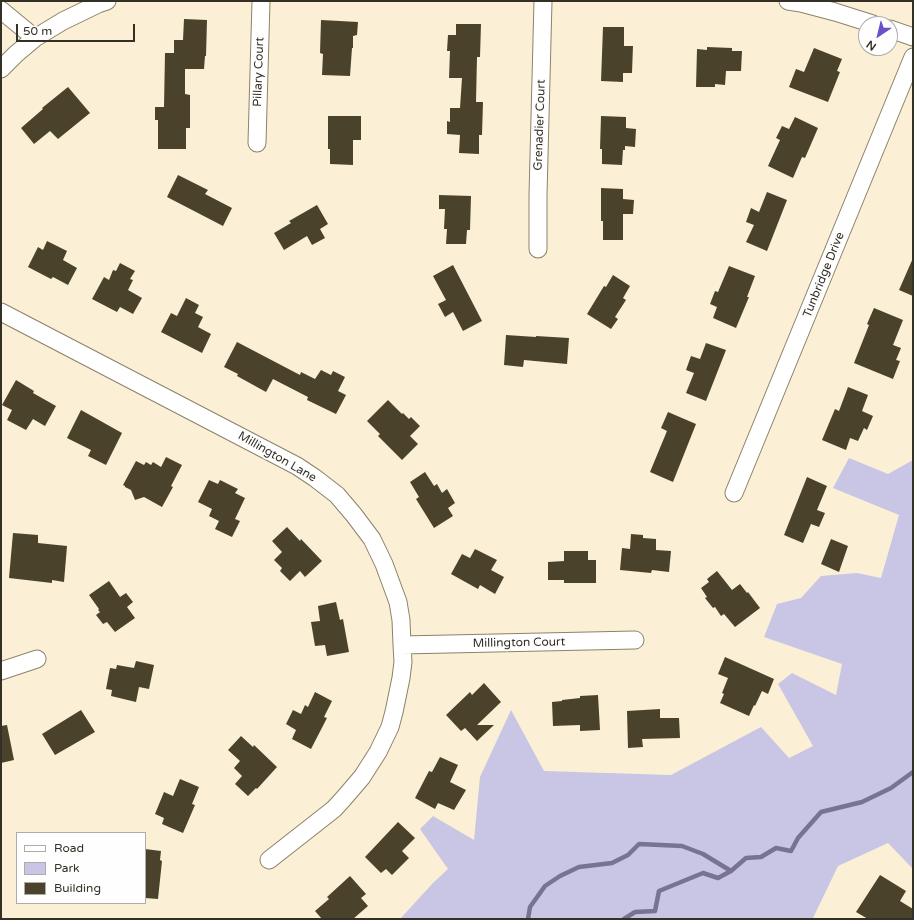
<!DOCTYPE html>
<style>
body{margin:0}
#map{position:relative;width:914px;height:920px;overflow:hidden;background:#fbf0d5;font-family:"Varela Round",sans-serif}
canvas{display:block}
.frame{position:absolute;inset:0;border:2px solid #353026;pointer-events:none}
.legend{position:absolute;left:16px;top:832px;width:130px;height:72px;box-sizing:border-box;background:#fefefe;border:1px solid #aeaca8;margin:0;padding:5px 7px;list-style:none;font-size:12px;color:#353026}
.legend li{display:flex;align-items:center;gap:8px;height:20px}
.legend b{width:20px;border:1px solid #aeaca8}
.north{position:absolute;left:858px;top:16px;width:40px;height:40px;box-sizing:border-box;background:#fefefe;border:1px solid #aeaca8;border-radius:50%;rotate:215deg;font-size:11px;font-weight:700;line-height:16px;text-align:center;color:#353026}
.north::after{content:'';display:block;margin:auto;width:14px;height:18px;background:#6d4fc8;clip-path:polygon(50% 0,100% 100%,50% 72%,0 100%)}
.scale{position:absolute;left:16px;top:24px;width:119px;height:18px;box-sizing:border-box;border:2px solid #353026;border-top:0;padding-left:5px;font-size:12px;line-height:14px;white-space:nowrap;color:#353026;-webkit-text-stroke:3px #fefefe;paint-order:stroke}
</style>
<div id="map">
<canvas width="914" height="920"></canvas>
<div class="frame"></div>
<ul class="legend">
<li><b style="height:5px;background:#fff"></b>Road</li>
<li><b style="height:11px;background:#c8c5e5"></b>Park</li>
<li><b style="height:11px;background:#4b422b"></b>Building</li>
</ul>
<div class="north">N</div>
<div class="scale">50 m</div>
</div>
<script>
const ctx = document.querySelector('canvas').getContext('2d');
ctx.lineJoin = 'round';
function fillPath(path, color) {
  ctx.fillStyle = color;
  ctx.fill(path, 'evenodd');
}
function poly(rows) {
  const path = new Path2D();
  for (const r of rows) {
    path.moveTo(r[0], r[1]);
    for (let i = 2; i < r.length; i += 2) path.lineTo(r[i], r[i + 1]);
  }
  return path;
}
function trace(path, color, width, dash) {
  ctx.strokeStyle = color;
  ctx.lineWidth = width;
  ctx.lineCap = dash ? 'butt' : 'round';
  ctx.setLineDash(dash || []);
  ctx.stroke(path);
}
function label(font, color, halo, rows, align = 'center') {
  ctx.font = font + ' "Varela Round",sans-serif';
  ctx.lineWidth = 4;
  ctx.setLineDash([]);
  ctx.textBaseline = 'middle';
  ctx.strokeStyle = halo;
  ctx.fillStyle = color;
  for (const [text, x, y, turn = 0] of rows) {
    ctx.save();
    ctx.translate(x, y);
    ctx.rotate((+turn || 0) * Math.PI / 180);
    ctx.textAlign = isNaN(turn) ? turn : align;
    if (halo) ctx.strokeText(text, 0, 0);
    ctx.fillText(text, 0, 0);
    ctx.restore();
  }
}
const green = poly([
 [849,458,888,474,913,460,913,869,888,843,838,866,813,918,690,918,688,919,400,919,433,883,448,869,420,829,433,816,474,840,480,777,511,710,544,771,671,775,761,727,789,758,813,746,778,684,792,673,836,695,842,664,764,637,777,604,801,598,821,576,857,573,881,578,899,515,833,488]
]);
const stream = poly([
 [528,919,530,907,545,886,560,876,579,867,612,863,628,855,639,844,682,846,703,854,731,871,746,858,761,857,776,848,791,851,798,838,821,812,862,802,891,788,913,772],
 [624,919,635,912,655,911,659,891,703,873,718,878,731,871]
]);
const building = poly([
 [184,19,207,20,206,56,205,56,204,69,185,69,185,94,190,95,190,128,186,128,186,149,158,149,158,120,155,120,155,107,164,107,165,53,174,53,174,40,183,40],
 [321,20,358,22,357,35,353,36,353,48,352,48,350,76,322,75,323,54,320,53],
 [456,24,481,24,480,57,477,57,476,102,483,102,482,135,479,135,479,154,459,153,460,135,447,134,447,121,450,122,450,108,460,108,462,78,449,78,450,51,447,51,448,35,456,35],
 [603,27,624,27,624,46,633,46,632,73,623,73,623,82,601,81],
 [707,47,732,48,732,51,742,51,741,71,726,71,725,85,715,84,715,87,696,87,697,49,707,50],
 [814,48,842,59,837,71,840,72,828,102,789,87,796,69,804,72],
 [68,87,90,113,58,139,50,131,34,144,21,128,43,109,42,108],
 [328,116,361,116,361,140,353,140,353,165,330,164,330,149,328,149],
 [601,116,626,117,626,128,636,129,635,147,625,146,625,150,623,150,622,165,602,164,602,149,600,149],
 [795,117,818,128,805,158,802,157,793,178,768,166,780,140,776,138,782,126,789,129],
 [178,175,208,190,205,194,232,208,223,226,167,197],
 [601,188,623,189,623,199,634,200,633,214,623,214,623,240,603,240,603,221,601,221],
 [767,192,787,200,767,251,746,242,754,225,746,222,751,208,759,212],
 [439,195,471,196,470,230,467,230,466,244,446,244,447,229,444,229,445,209,439,209],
 [317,205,328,224,320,229,325,238,312,245,307,236,284,250,274,233,291,223,289,221],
 [47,241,67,251,63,260,77,268,68,285,53,277,51,279,28,267,38,247,43,250],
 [913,258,913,296,899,290],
 [120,263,135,271,130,279,133,280,128,290,142,298,133,314,120,307,117,312,92,299,104,277,109,280,113,270,116,271],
 [453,265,482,321,463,331,453,312,445,317,438,304,446,300,433,276],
 [729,266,755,276,747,297,749,297,736,328,713,318,717,307,710,304,715,291,718,292],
 [613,275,630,286,623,298,626,300,615,317,618,319,611,329,587,314,604,286,606,287],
 [186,298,199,305,195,313,203,317,198,327,211,334,202,353,161,332,171,313,177,316],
 [874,308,903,320,893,345,901,348,896,360,900,361,893,379,854,363,869,325,867,324],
 [506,335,536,337,536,336,569,338,567,364,524,360,523,367,504,365],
 [237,342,300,375,301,372,315,379,321,370,331,375,333,371,345,377,338,391,346,395,336,414,307,400,308,397,273,379,266,392,237,376,238,374,224,367],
 [706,343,726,350,706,401,686,393,694,373,686,370,691,356,700,359],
 [16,380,34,391,33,393,56,406,45,426,33,419,26,430,7,420,12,410,2,405],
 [848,387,868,395,862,411,873,416,867,430,864,428,858,441,850,438,846,450,822,440,835,409,839,411],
 [388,400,402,414,403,413,409,419,411,417,420,426,410,436,418,444,402,460,378,436,380,434,367,421],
 [81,410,122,433,106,465,88,456,91,450,67,438],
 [668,412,696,424,673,482,650,472,667,431,661,428],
 [166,457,182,465,171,486,173,487,162,507,144,497,135,500,131,490,125,487,125,486,123,485,136,461,144,465,146,462,151,465,153,462,161,467],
 [425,472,434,486,437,484,442,493,447,489,455,503,448,508,453,516,434,528,416,499,419,497,410,482],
 [807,477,827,486,817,510,825,513,819,527,811,524,803,543,784,535],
 [209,480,218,484,220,480,238,489,235,493,245,498,235,519,240,521,232,537,215,529,219,521,209,516,212,509,198,502],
 [287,527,300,541,301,539,322,561,305,577,300,571,290,581,280,571,282,568,274,560,282,552,272,541],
 [13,533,38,535,38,543,67,546,64,582,52,580,52,583,9,578],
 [631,534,643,535,643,538,656,539,656,550,671,551,669,572,652,570,651,573,620,570,622,548,630,549],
 [831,539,848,546,839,572,821,564],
 [475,549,497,560,491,570,504,577,495,594,480,585,478,589,451,574,462,554,470,558],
 [564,551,588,551,588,560,596,560,596,583,564,583,564,580,548,580,548,562,564,561],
 [717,571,732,590,740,584,747,593,748,592,760,608,735,627,724,614,721,616,715,607,713,608,705,598,707,597,701,588,709,582,707,579],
 [109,581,120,597,126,593,133,602,127,607,135,618,115,632,107,622,103,624,96,615,100,612,98,610,99,609,89,595],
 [336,602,340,620,343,619,349,652,327,656,325,645,315,646,311,622,320,621,318,606],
 [725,657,774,679,768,694,762,691,755,706,754,705,749,716,720,703,724,694,722,693,728,678,718,674],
 [136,661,154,665,149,689,139,687,136,702,111,696,112,690,106,689,110,668,116,669,117,665,134,668],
 [484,683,501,702,477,725,494,725,477,741,465,728,461,731,446,715,470,692,472,695],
 [315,692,332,701,324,717,327,718,311,749,292,739,296,730,286,724,293,710,301,714,305,705,308,707],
 [598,695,600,730,580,731,580,725,553,726,552,702,562,701,562,700,580,698,580,696],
 [660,709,660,718,679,718,680,738,642,739,643,747,628,748,627,711],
 [81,710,95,732,55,755,42,734],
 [7,725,14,760,1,763,1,726],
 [241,736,253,747,254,745,277,767,257,789,256,788,248,796,235,784,242,776,234,768,240,761,228,750],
 [440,757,458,765,450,782,466,790,454,810,438,803,435,809,415,798,429,771,432,772],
 [180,779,199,787,192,804,195,805,183,833,162,824,164,818,155,814,164,792,173,796],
 [398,822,415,838,402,851,409,858,392,875,386,869,381,873,365,857],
 [145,849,161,851,160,860,162,861,158,899,145,898],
 [880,875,906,891,900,901,913,909,913,919,868,919,856,912],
 [350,876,366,894,361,898,368,906,353,919,322,919,315,911,329,899,327,897]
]);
const street = poly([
 [788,1,801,3,835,12,873,24],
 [1,10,35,38],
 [890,29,913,37],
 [1,69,16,54,35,38,63,21,98,4,107,1],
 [257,143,261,1],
 [538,249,538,195,543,1],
 [1,312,297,466,315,478,337,495,354,515,372,539,384,564,398,602,401,620,402,645,403,662,401,678,394,712,390,727,378,752,362,777,344,798,334,809,269,860],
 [734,493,913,57],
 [402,645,635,640],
 [1,671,37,659]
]);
const streetNames = [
 ["Pillary Court",259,72,-88],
 ["Grenadier Court",540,125,-88],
 ["Tunbridge Drive",824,275,-68],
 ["Millington Lane",277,457,30],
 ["Millington Court",519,643,-1]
];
fillPath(green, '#c8c5e5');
trace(stream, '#787390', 4.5);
fillPath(building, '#4b422b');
trace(street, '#8c826a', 19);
trace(street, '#fff', 17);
label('12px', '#353026', '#fefefe', streetNames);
</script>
